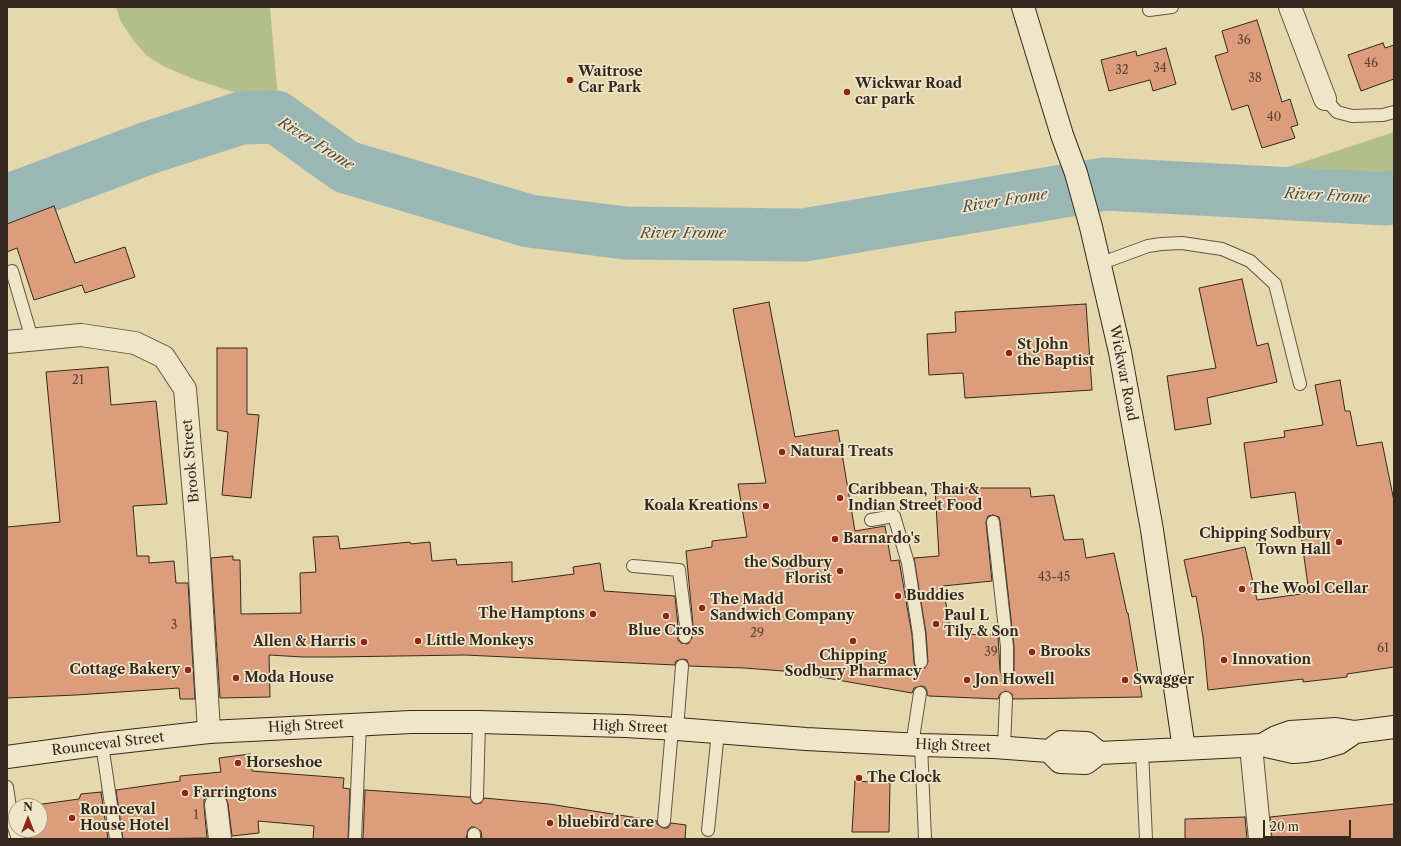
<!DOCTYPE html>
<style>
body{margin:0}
#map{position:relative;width:1401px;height:846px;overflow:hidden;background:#e6d8ad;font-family:"Libre Caslon Text",serif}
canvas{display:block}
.frame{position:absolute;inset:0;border:8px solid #34291f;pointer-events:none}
.north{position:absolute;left:8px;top:798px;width:40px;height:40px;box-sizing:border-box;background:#efe6ca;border:1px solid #a49a86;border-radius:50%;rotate:0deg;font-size:11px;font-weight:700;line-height:16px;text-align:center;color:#34291f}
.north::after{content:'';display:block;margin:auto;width:14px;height:18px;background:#8f2418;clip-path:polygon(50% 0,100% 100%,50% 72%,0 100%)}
.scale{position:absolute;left:1263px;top:820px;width:88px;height:18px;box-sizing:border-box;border:2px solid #34291f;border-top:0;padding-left:5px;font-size:12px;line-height:14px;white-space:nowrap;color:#34291f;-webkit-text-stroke:3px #efe6ca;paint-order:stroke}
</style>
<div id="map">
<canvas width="1401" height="846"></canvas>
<div class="frame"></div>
<div class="north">N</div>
<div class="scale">20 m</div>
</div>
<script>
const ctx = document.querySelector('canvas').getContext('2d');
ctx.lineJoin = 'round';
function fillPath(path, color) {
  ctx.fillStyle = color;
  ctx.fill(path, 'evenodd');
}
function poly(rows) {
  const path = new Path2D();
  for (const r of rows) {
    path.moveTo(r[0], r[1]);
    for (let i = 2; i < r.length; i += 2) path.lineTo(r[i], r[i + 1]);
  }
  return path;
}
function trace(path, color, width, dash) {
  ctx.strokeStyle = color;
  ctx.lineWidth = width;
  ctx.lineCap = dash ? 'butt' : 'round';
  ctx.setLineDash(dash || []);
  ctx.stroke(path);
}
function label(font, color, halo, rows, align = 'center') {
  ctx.font = font + ' "Libre Caslon Text",serif';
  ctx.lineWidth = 3.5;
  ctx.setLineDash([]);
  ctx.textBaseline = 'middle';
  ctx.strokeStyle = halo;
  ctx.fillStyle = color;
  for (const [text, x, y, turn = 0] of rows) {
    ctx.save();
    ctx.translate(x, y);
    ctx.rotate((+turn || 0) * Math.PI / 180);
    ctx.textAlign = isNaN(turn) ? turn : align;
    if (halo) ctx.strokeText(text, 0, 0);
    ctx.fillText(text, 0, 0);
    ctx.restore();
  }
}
const green = poly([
 [116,7,270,7,278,99,245,96,191,78,163,66,147,56,133,40,121,22],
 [1394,132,1394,212,1386,213,1277,208,1276,171]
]);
const river = poly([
 [7,201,148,148,241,118,276,117,346,167,529,221,625,233,804,235,1105,184,1386,199,1394,197]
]);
const building = poly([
 [1257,20,1282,102,1290,99,1298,125,1291,127,1295,138,1262,148,1248,105,1232,110,1215,56,1228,52,1222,31,1257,20],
 [1383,43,1385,48,1394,45,1394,79,1361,91,1348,55,1383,43],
 [1166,48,1176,84,1153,91,1150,80,1109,91,1101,60,1136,51,1137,56,1166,48],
 [54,206,75,263,125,247,135,277,85,293,82,285,34,300,17,248,7,252,7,224,54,206],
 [1242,279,1257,346,1268,343,1277,382,1207,398,1211,424,1175,430,1167,376,1216,368,1199,288,1242,279],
 [769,302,795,437,838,430,855,531,885,526,891,561,899,560,912,635,914,663,915,666,921,669,925,668,928,662,926,633,914,558,939,556,935,488,1030,488,1031,497,1054,495,1064,540,1083,539,1086,558,1114,553,1127,613,1128,613,1142,697,1013,699,1012,694,1006,691,1000,694,998,699,929,696,927,695,927,691,925,687,921,686,914,688,912,693,809,675,783,671,744,668,689,666,687,660,682,659,676,661,675,665,465,655,333,657,303,657,269,655,270,697,220,698,211,558,233,556,233,560,240,560,241,614,301,613,300,573,316,572,313,537,338,536,340,549,410,542,411,544,430,542,432,561,456,559,457,565,512,562,512,582,574,574,573,567,600,563,604,591,675,596,678,626,678,640,681,643,688,644,692,638,693,625,686,551,712,547,712,541,747,537,738,484,766,483,733,309,769,302],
 [993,515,999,517,1000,521,1014,646,1014,671,1013,675,1007,678,1003,677,1000,671,998,635,951,634,943,586,992,581,986,522,988,516,993,515],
 [1086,304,1092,390,965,398,963,373,929,375,927,334,956,332,955,312,1086,304],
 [217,348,247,348,247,414,259,415,251,498,222,495,228,432,217,430,217,348],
 [108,367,111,405,156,401,167,504,133,506,137,556,149,556,149,563,174,561,176,583,188,583,195,699,180,699,179,688,76,695,7,698,7,527,60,522,46,372,108,367],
 [1340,380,1345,411,1350,411,1357,446,1382,442,1394,501,1394,667,1347,674,1347,677,1303,682,1303,679,1208,690,1203,637,1196,596,1192,597,1184,560,1245,547,1257,600,1309,593,1295,492,1251,498,1244,443,1285,437,1284,431,1323,425,1315,385,1340,380],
 [250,754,252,771,344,778,343,788,350,789,348,839,313,839,314,826,258,821,259,833,232,836,228,804,226,798,221,794,215,793,208,795,204,800,204,806,207,838,123,839,116,790,180,781,180,776,221,772,219,758,250,754],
 [855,781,890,783,889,832,852,832,855,781],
 [365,790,467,797,470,797,473,803,476,804,481,803,484,798,549,804,657,821,657,824,663,828,668,828,671,823,686,825,685,839,482,839,481,831,474,827,471,827,468,830,466,839,363,839,365,790],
 [101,792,108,839,31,839,30,830,40,830,40,806,28,806,79,799,81,794,101,792],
 [1394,804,1394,839,1272,839,1270,817,1394,804],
 [1245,817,1247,839,1185,839,1185,819,1245,817]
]);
const lane = poly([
 [1149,10,1172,7],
 [1325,99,1337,112,1352,116,1383,115,1394,112],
 [1099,264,1148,246,1161,244,1182,243,1222,249,1250,261,1275,284,1300,384],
 [12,271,32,339],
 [871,520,894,516,908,563,919,634,921,662],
 [993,522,1007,647,1007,671],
 [633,566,679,570,686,626,685,637],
 [677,729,682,666],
 [102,744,116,839],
 [912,745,920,693],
 [921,745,925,839],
 [1004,748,1006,698],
 [1142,751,1146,839],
 [7,787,12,821,18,839],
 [477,797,479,722],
 [664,821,672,729],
 [708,830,718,732],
 [355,839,360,724],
 [474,839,474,834]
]);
const street = poly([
 [1290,7,1325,99],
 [7,342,81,335,135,343,164,357,185,389,198,542,209,732],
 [1251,746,1260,839],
 [216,805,220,839]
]);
const secondary = poly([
 [1023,7,1062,135,1076,173,1091,227,1120,352,1152,530,1184,749],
 [1262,745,1276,737,1290,732,1336,729,1355,732,1394,727],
 [1049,751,1061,742,1087,743,1099,753],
 [7,757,102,744,209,732,411,722,479,722,625,726,677,729,806,739,921,745,994,747,1049,751,1060,762,1086,763,1099,753,1142,751,1262,745,1293,752,1306,751,1318,749,1339,743,1355,732]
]);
const markers = [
 [570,80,4,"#8f2418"],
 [847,92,4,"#8f2418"],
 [1009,353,4,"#8f2418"],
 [782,452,4,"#8f2418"],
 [840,498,4,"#8f2418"],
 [766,506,4,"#8f2418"],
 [835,539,4,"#8f2418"],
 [1339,542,4,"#8f2418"],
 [840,571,4,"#8f2418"],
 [1242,589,4,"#8f2418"],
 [898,596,4,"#8f2418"],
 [702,608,4,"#8f2418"],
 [593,614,4,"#8f2418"],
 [666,616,4,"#8f2418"],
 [936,624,4,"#8f2418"],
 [418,641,4,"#8f2418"],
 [853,641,4,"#8f2418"],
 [364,642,4,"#8f2418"],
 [1032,652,4,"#8f2418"],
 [1224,660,4,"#8f2418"],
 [188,670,4,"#8f2418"],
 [236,678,4,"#8f2418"],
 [967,680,4,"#8f2418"],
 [1125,680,4,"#8f2418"],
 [238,763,4,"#8f2418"],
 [859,778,4,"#8f2418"],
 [185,793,4,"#8f2418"],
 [72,818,4,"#8f2418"],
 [550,823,4,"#8f2418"]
];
const numberNames = [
 ["36",1244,41],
 ["46",1371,64],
 ["34",1160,69],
 ["32",1122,71],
 ["38",1255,79],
 ["40",1274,118],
 ["21",78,381],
 ["43-45",1054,578],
 ["3",174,626],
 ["29",757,634],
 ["61",1383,649],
 ["39",991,653],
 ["1",196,816]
];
const poiNames = [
 ["Waitrose",578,72],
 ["Car Park",578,88],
 ["Wickwar Road",855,84],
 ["car park",855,100],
 ["St John",1017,345],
 ["the Baptist",1017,361],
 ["Natural Treats",790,452],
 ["Caribbean, Thai &",848,490],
 ["Indian Street Food",848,506],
 ["Koala Kreations",758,506,"right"],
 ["Chipping Sodbury",1331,534,"right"],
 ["Town Hall",1331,550,"right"],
 ["Barnardo's",843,539],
 ["the Sodbury",832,563,"right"],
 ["Florist",832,579,"right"],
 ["The Wool Cellar",1250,589],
 ["Buddies",906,596],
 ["The Madd",710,600],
 ["Sandwich Company",710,616],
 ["The Hamptons",585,614,"right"],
 ["Paul L",944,616],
 ["Tily & Son",944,632],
 ["Blue Cross",666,631,"center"],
 ["Little Monkeys",426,641],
 ["Allen & Harris",356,642,"right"],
 ["Brooks",1040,652],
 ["Chipping",853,656,"center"],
 ["Sodbury Pharmacy",853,672,"center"],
 ["Innovation",1232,660],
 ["Cottage Bakery",180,670,"right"],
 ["Moda House",244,678],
 ["Jon Howell",975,680],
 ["Swagger",1133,680],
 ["Horseshoe",246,763],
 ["The Clock",867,778],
 ["Farringtons",193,793],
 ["Rounceval",80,810],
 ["House Hotel",80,826],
 ["bluebird care",558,823]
];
const streetNames = [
 ["Wickwar Road",1123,373,79],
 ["Brook Street",191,461,-95],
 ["High Street",306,726,-3],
 ["High Street",630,727,2],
 ["Rounceval Street",108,744,-7],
 ["High Street",953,746,2]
];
const waterNames = [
 ["River Frome",316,144,32],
 ["River Frome",1327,196,3],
 ["River Frome",1005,201,-9],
 ["River Frome",683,234]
];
fillPath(green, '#b3bf8b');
trace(river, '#9bb7b5', 53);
fillPath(building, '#dc9d7d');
trace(building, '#34291f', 1);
trace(lane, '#605542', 14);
trace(street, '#605542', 24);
trace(secondary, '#34291f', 24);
trace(lane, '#efe6ca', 12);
trace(street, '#efe6ca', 22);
trace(secondary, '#efe6ca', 22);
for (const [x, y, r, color] of markers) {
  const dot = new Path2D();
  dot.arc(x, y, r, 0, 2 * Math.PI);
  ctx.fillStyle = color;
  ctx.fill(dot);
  trace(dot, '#efe6ca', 1.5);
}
label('12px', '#5e4636', null, numberNames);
label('bold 14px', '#34291f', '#efe6ca', poiNames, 'left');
label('14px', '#34291f', '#efe6ca', streetNames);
label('italic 15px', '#4e4c44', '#efe6ca', waterNames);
</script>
